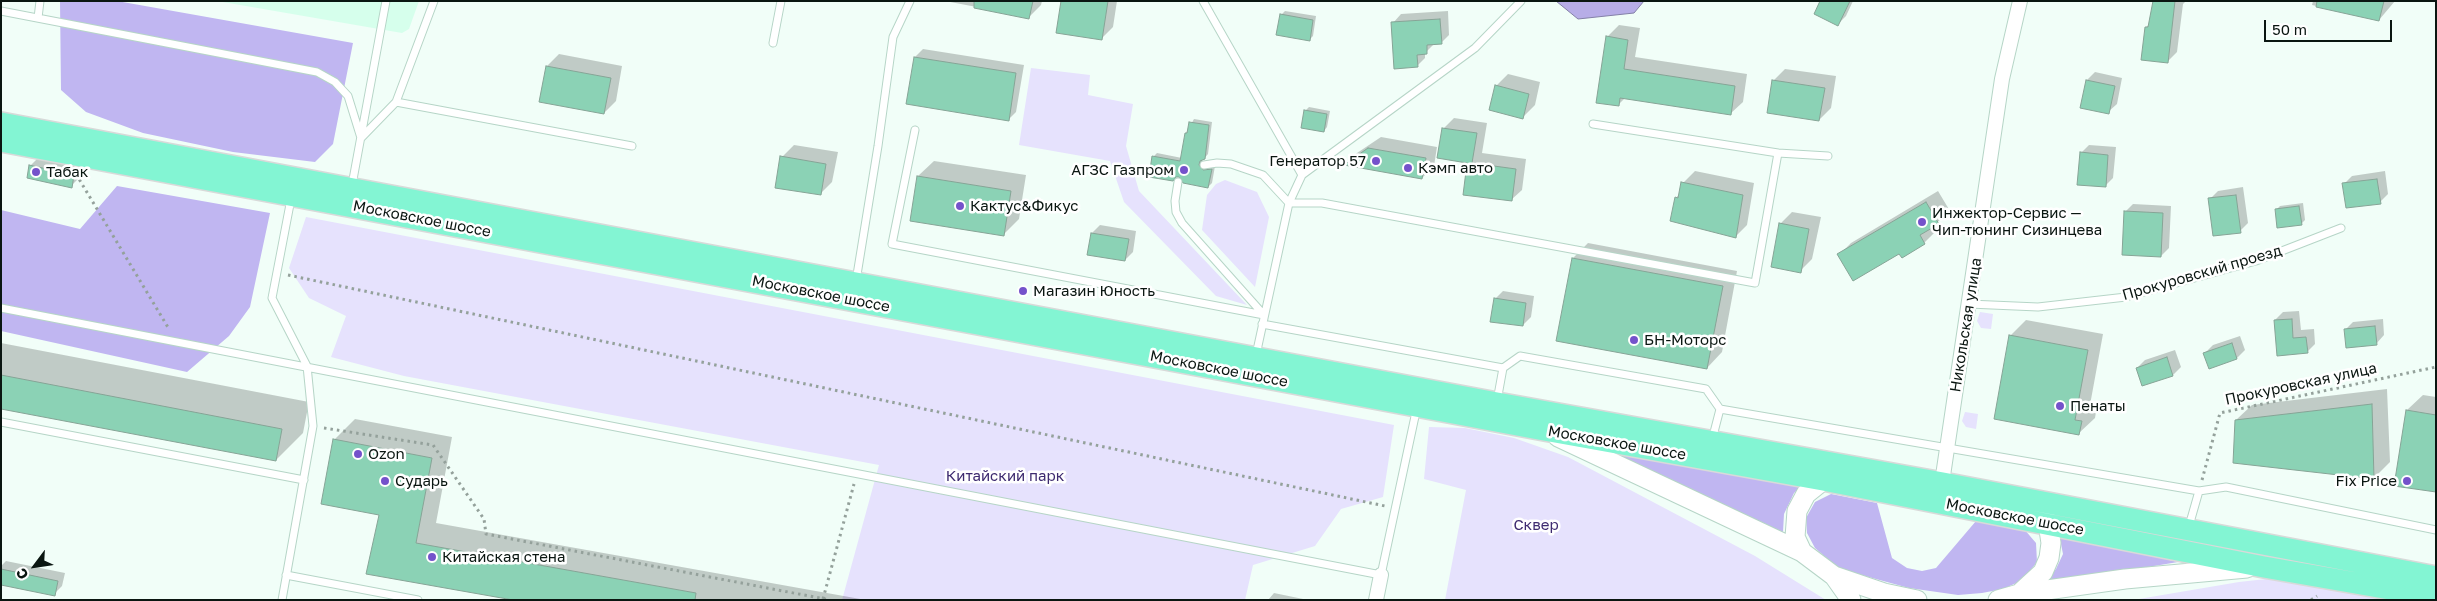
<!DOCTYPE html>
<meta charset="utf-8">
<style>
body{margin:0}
#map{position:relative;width:2437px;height:601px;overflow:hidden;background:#f1fef8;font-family:"Golos Text",sans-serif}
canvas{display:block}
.frame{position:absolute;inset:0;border:2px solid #0a1611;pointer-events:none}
.north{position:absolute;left:10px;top:541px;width:50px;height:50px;-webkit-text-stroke:4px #fff;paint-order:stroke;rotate:239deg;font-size:14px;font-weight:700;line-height:20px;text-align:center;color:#0a1611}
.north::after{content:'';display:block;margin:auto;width:18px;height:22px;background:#0a1611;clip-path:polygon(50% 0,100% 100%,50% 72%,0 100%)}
.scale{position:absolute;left:2264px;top:20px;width:128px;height:22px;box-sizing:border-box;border:2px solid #0a1611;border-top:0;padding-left:6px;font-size:15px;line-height:18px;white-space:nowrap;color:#0a1611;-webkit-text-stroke:4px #fff;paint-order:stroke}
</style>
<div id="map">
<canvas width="2437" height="601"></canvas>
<div class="frame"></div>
<div class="north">С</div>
<div class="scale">50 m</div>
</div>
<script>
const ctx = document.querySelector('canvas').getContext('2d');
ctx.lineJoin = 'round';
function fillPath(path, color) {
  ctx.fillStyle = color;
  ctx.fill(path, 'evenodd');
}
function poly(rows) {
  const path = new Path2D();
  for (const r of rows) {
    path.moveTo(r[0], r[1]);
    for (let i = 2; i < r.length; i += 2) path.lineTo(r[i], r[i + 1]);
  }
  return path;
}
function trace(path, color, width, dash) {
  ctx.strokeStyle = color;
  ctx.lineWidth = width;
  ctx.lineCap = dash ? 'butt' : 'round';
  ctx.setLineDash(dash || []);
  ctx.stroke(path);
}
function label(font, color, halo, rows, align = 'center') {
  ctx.font = font + ' "Golos Text",sans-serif';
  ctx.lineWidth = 5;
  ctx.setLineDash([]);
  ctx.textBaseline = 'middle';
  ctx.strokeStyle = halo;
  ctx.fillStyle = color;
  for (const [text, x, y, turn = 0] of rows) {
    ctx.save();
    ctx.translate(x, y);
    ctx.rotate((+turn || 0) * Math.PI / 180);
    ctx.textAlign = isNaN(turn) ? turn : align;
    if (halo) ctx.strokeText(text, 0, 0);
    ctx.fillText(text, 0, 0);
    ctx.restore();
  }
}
const built = poly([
 [217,1,419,1,409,29,402,33]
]);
const green = poly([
 [1031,68,1090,75,1088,95,1133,104,1126,146,1139,191,1247,305,1216,296,1124,202,1110,161,1019,145],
 [1225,180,1257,192,1269,217,1255,287,1202,230,1207,195,1216,184],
 [306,217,1394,425,1383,497,1341,509,1315,546,1253,565,1245,600,842,600,879,465,404,376,331,357,346,316,309,298,289,268],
 [1980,312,1993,314,1991,329,1981,328,1977,321],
 [1965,412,1978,414,1976,429,1966,427,1962,421],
 [1429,427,1465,428,1514,438,1568,457,1755,556,1826,600,1445,600,1466,490,1424,479],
 [2266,579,2398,600,2133,600,2239,582]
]);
const forest = poly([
 [60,1,117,1,353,43,333,144,315,162,233,152,143,133,86,112,61,90],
 [117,186,270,213,250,307,229,336,187,372,1,331,1,210,80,229],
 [1608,451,1804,484,1794,493,1784,514,1783,532],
 [1831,494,1877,503,1892,558,1907,568,1922,571,1936,568,1976,521,2024,529,2036,543,2037,562,2023,580,2003,589,1982,593,1958,595,1909,588,1865,576,1837,567,1815,548,1807,533,1806,518,1815,502],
 [2059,534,2178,562,2041,585,2056,569,2063,554]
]);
const water = poly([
 [1556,1,1644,1,1634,13,1578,19,1556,1]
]);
const shadow = poly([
 [945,1,1042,1,1041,5,1029,17],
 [1063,1,1117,1,1113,27,1101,39],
 [1821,1,1853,1,1846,16,1838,24],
 [2154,1,2186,1,2183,4,2177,52,2167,62,2146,27,2150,24],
 [2313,1,2395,1,2379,20,2312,5],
 [1285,11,1316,16,1313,36,1310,39,1281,15],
 [1448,11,1449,35,1441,43,1435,43,1425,53,1425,58,1417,66,1393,23,1401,14],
 [1619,25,1640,28,1635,57,1747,74,1743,102,1730,114,1625,98,1618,105,1607,37],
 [923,49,1024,65,1016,112,1008,120,908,103,915,57],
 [559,54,622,66,616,101,604,113,547,66],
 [1785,69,1836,76,1831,108,1819,120,1773,81],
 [2095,72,2122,78,2117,104,2108,112,2087,80],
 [1508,74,1540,82,1535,105,1523,117,1496,86],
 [1309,107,1330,111,1327,127,1324,131,1305,111],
 [1454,118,1487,123,1482,153,1526,159,1522,190,1511,200,1468,162,1439,157,1444,128],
 [1194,119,1212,122,1208,154,1202,161,1206,167,1215,166,1212,183,1208,187,1180,176,1154,156,1157,153,1182,158,1186,133],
 [1381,137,1437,147,1434,166,1422,178,1346,164,1357,153],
 [794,145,838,152,832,182,820,194,782,157],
 [2089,145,2116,147,2113,178,2105,186,2081,153],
 [38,158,82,167,79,178,71,186,30,166],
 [934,161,1026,175,1019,219,1003,235,918,176],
 [1695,171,1754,183,1747,225,1735,237,1676,198,1680,193,1683,183],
 [2385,171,2388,194,2380,202,2344,184,2352,176],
 [2243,187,2248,223,2240,231,2210,199,2218,191],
 [1938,191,1950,211,1933,226,1936,231,1924,243,1900,252,1839,255,1851,243],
 [2303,203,2305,220,2301,224,2276,210,2280,206],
 [2133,204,2171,206,2169,248,2161,256,2125,212],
 [1792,212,1821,217,1812,259,1800,271,1780,224],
 [1100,225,1136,231,1133,252,1125,260,1092,233],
 [1588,243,1737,271,1722,352,1707,368,1573,258],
 [1503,291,1534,296,1531,317,1523,325,1495,299],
 [2299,311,2301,330,2314,329,2315,344,2307,352,2275,320,2283,312],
 [2383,319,2384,335,2376,344,2345,330,2353,322],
 [2026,320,2103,334,2090,405,2097,406,2095,418,2079,433,2010,336],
 [2240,336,2245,350,2237,358,2205,353,2213,345],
 [1,343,309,402,303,433,276,460,1,408],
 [2175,350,2181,367,2173,375,2142,385,2137,368,2145,360],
 [2387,389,2390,462,2374,478,2236,420,2252,405],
 [2423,395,2436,397,2436,491,2407,410],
 [355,419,452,437,436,523,866,600,520,600,368,573,381,514,334,440],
 [6,561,65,573,62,586,54,594,1,584,1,566],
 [1274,593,1308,600,1268,600]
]);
const building = poly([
 [974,1,1033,1,1029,19,974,8,974,1],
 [1061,1,1108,1,1102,40,1056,33,1061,1],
 [1820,1,1850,1,1838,26,1814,14,1820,1],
 [2153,1,2175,1,2168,63,2141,60,2145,27,2148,27,2153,1],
 [2317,1,2384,1,2379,21,2316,7,2317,1],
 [1280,14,1313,20,1310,41,1276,35,1280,14],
 [1440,19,1442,44,1427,45,1427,54,1417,55,1418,67,1394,69,1391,22,1440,19],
 [1606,36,1628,40,1624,69,1735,86,1731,115,1620,98,1619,106,1596,103,1606,36],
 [914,57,1016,73,1009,121,906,104,914,57],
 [546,66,611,78,604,114,539,102,546,66],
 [1772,80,1825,88,1819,121,1767,113,1772,80],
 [2086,80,2115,86,2109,114,2080,108,2086,80],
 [1495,85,1529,94,1523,119,1489,110,1495,85],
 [1304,110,1327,114,1324,132,1301,128,1304,110],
 [1189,122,1209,125,1205,159,1200,161,1199,165,1203,170,1212,169,1208,188,1183,183,1179,177,1176,177,1173,181,1149,177,1152,156,1180,161,1185,133,1187,133,1189,122],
 [1442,128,1477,133,1472,163,1516,169,1512,201,1463,195,1467,163,1437,158,1442,128],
 [1368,148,1426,158,1422,179,1344,165,1368,148],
 [2080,152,2108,155,2106,187,2077,185,2080,152],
 [780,156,826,164,821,195,775,188,780,156],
 [29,165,74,175,72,188,27,178,29,165],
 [917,176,1011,191,1004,236,910,221,917,176],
 [2377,179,2381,204,2346,208,2342,183,2377,179],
 [1681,182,1743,195,1736,238,1670,221,1675,197,1678,198,1681,182],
 [2236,195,2241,233,2213,236,2208,198,2236,195],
 [1926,202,1939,224,1920,235,1925,244,1902,258,1899,254,1853,281,1837,254,1926,202],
 [2299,206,2302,225,2277,228,2275,209,2299,206],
 [2124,211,2163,213,2161,257,2122,255,2124,211],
 [1779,223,1809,229,1801,273,1771,267,1779,223],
 [1091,233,1129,239,1125,261,1087,255,1091,233],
 [1572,258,1723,286,1707,369,1556,341,1572,258],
 [1494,298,1526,303,1523,326,1490,322,1494,298],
 [2292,319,2293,338,2306,337,2308,353,2277,356,2274,320,2292,319],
 [2375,326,2377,345,2346,348,2344,329,2375,326],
 [2009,335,2088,350,2075,420,2082,421,2079,435,1994,419,2009,335],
 [2232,343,2237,359,2209,369,2203,353,2232,343],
 [2167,357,2173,376,2142,386,2136,368,2167,357],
 [1,375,282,429,276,461,1,409,1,375],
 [2372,404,2374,479,2233,463,2235,420,2372,404],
 [2406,410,2436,415,2436,492,2394,486,2406,410],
 [333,439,432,458,416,543,696,593,695,600,513,600,366,574,379,515,321,504,333,439],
 [1,569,58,581,55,596,1,585,1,569]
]);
const path = poly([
 [76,174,169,329],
 [288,275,1385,506],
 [324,428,433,445,484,519,486,534,830,600],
 [2202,480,2220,413,2436,367],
 [823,599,854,484],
 [2311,600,2317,596]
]);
const lane = poly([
 [1203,1,1302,175],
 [1,11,317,72,335,82,348,96,361,138],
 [38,18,40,1],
 [773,43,781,1],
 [396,102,632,146],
 [1593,124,1778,153,1828,156],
 [915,130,892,244,1264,315],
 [361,138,396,102,434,1],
 [1204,165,1217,163,1231,164,1263,175,1289,203,1302,175,1475,48,1521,1],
 [1178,182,1175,201,1176,212,1182,223,1264,315],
 [352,185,386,1],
 [856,281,878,146,893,37,910,1],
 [1969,304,2038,307,2126,297,2256,261,2341,228],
 [1,308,1381,575,1417,407],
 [1262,324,1503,368],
 [1256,355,1289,203,1322,203,1755,283,1778,153],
 [1497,401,1503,368,1520,356,1706,389,1720,409,2199,491,2226,487,2436,530],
 [1,422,304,480],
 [1712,440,1720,409],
 [2189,526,2199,491],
 [286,575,418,600],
 [282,600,313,426,307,366,272,298,291,199]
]);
const street = poly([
 [1941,489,2002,79,2020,1],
 [1376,600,1381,575]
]);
const secondary = poly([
 [1558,437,1802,552,1834,576,1851,600],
 [1802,552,1795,537,1797,511,1806,494,1831,474],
 [1834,576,1884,593,1917,600],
 [2019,594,2043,572,2049,558,2051,543,2048,523,2042,511],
 [1998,600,2019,594,2125,579,2247,568]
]);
const primary = poly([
 [1,123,1497,403,1943,483,2436,577],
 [1,141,1544,430,1823,480,2264,567,2436,597]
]);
const markers = [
 [1376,161,5,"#7452cb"],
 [1408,168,5,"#7452cb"],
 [1184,170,5,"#7452cb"],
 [36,172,5,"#7452cb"],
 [960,206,5,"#7452cb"],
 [1922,222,5,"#7452cb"],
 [1023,291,5,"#7452cb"],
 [1634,340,5,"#7452cb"],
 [2060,406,5,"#7452cb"],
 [358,454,5,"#7452cb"],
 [385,481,5,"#7452cb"],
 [2407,481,5,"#7452cb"],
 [432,557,5,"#7452cb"]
];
const poiNames = [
 ["Генератор 57",1366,161,"right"],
 ["Кэмп авто",1418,168],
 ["АГЗС Газпром",1174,170,"right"],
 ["Табак",46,172],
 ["Кактус&Фикус",970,206],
 ["Инжектор-Сервис —",1932,213],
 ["Чип-тюнинг Сизинцева",1932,230],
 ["Магазин Юность",1033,291],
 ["БН-Моторс",1644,340],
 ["Пенаты",2070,406],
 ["Ozon",368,454],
 ["Сударь",395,481],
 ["Fix Price",2397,481,"right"],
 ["Китайская стена",442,557]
];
const streetNames = [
 ["Московское шоссе",422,219,11],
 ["Прокуровский проезд",2202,273,-16],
 ["Московское шоссе",821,294,11],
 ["Никольская улица",1966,325,-81],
 ["Московское шоссе",1219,369,11],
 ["Прокуровская улица",2301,384,-12],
 ["Московское шоссе",1617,443,10],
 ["Московское шоссе",2015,517,11]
];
const parkNames = [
 ["Китайский парк",1005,476],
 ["Сквер",1536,525]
];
fillPath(built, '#d6ffec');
fillPath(green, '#e6e2fd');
fillPath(forest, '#c0b6f1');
fillPath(water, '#b7ade7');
trace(water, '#8380a7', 1);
fillPath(shadow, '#0003');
fillPath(building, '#8bd2b5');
trace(building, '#86a496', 1);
trace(lane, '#b6d5c7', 9);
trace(street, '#b6d5c7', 16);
trace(secondary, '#b6d5c7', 21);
trace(primary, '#d8dad9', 24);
trace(path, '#94a19b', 3, [2.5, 4]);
trace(lane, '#fff', 7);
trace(street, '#fff', 14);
trace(secondary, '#fff', 19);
trace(primary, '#83f5d3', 21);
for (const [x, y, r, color] of markers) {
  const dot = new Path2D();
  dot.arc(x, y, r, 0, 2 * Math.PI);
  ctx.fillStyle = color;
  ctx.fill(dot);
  trace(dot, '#fff', 2);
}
label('15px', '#0a1611', '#fff', poiNames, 'left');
label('15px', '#0a1611', '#fff', streetNames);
label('15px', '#3e2b70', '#fff', parkNames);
</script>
